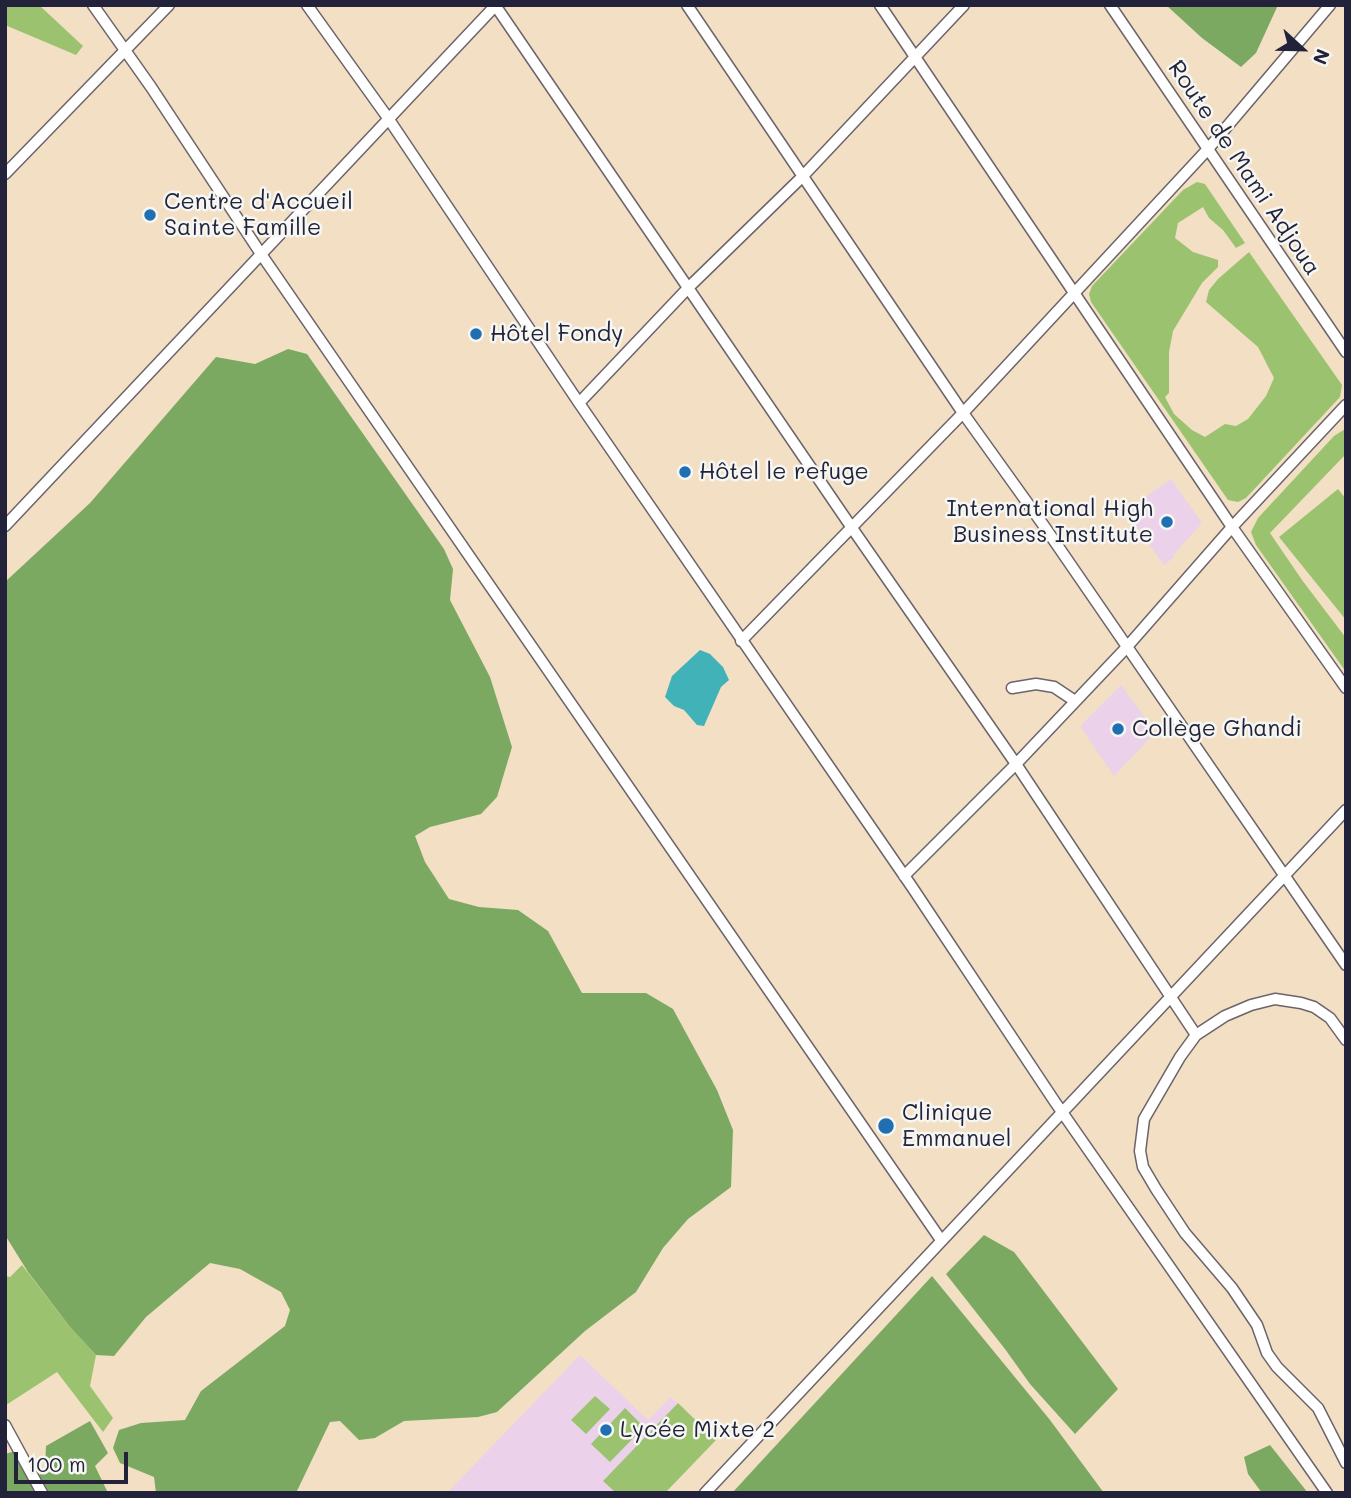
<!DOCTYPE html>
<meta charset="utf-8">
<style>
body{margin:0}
#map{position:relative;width:1351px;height:1498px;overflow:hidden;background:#f2dfc4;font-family:Mali,sans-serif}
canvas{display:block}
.frame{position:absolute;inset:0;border:7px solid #22223b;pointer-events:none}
.north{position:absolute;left:1267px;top:14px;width:70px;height:70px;-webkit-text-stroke:5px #f6f6f2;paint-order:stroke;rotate:112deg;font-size:19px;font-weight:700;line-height:28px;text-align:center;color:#22223b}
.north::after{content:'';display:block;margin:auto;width:24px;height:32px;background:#22223b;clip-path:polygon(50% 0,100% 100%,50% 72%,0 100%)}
.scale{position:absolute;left:14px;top:1452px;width:114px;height:32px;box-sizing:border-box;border:4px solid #22223b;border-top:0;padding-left:9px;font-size:21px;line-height:24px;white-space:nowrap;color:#22223b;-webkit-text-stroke:5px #f6f6f2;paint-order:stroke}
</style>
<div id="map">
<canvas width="1351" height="1498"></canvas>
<div class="frame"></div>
<div class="north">N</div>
<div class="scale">100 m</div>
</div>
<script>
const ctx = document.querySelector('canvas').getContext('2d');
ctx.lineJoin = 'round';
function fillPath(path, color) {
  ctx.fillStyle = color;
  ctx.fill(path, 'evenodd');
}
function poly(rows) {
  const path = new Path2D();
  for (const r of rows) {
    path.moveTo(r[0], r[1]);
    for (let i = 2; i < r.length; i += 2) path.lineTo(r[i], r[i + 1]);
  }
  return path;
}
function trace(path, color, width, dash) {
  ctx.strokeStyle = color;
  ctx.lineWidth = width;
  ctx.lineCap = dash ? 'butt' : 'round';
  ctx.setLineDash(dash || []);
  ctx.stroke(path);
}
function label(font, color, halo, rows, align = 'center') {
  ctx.font = font + ' Mali,sans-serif';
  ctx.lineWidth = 5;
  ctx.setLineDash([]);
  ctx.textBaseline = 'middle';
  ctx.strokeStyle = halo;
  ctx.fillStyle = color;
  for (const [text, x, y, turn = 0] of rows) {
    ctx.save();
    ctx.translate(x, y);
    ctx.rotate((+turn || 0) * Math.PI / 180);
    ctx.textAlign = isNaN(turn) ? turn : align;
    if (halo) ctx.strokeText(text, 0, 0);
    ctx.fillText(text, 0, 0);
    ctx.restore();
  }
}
const built = poly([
 [1171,479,1202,523,1173,555,1174,557,1164,565,1125,511],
 [1121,685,1156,732,1114,776,1080,726],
 [580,1355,648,1420,671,1397,716,1440,665,1493,447,1493]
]);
const green = poly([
 [5,5,39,5,83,46,76,55,5,25],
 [1197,182,1205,184,1245,243,1236,248,1223,230,1209,218,1203,207,1178,223,1175,238,1193,252,1218,260,1218,267,1202,283,1173,331,1169,352,1169,393,1165,397,1174,414,1192,430,1205,437,1225,424,1236,426,1248,419,1266,396,1274,378,1258,347,1206,302,1209,290,1218,279,1249,252,1342,385,1340,397,1246,498,1238,502,1228,500,1091,302,1089,294,1092,286,1183,190],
 [1345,429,1344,456,1270,533,1302,580,1346,638,1346,672,1256,545,1251,532,1258,518,1334,436],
 [1338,489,1346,499,1346,620,1279,537],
 [22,1265,70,1327,96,1355,90,1386,113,1418,103,1432,57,1372,6,1405,5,1403,5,1276,10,1277],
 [595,1396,610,1409,586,1434,571,1420],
 [678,1403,716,1440,665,1493,616,1493,603,1481],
 [625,1408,644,1427,610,1462,591,1444]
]);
const forest = poly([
 [1166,5,1278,5,1256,53,1241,67,1202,38],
 [288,349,307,354,444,549,453,569,450,600,490,677,512,747,497,797,481,814,430,827,415,836,425,862,449,899,479,907,518,910,548,931,582,993,646,993,673,1009,717,1090,733,1130,731,1187,688,1219,663,1248,636,1292,585,1331,497,1412,478,1417,404,1421,375,1438,359,1440,340,1421,330,1422,296,1493,156,1493,154,1477,120,1463,113,1448,119,1430,141,1423,185,1420,201,1391,285,1326,290,1310,281,1292,240,1269,210,1263,146,1317,114,1356,96,1355,70,1327,28,1272,5,1235,5,582,90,503,216,357,255,364],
 [984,1235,1014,1252,1118,1389,1075,1434,1030,1384,1005,1349,946,1274],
 [932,1276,1050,1420,1104,1493,732,1493],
 [90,1421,108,1453,95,1466,108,1493,5,1493,5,1454,15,1451,35,1478,45,1471,46,1446],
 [1270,1445,1308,1493,1262,1493,1248,1474,1244,1457]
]);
const water = poly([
 [700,650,710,654,723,667,729,680,721,687,704,726,697,725,684,710,674,706,665,697,672,676]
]);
const minor = poly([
 [93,5,151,87,261,254,941,1240],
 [307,5,388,118,579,403,912,887,1055,1102,1327,1493],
 [495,5,852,528,1016,764,1196,1035],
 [687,5,963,413,1044,526,1346,965],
 [880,5,1232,527,1346,688],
 [1110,5,1346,352],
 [5,174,169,5],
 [579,403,689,287,802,177,964,5],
 [5,526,496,5],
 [741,641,963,413,1208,149,1330,5],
 [1012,688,1036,684,1054,687,1075,701],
 [904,876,1016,764,1126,648,1232,527,1346,405],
 [1346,1040,1330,1018,1314,1007,1301,1003,1275,999,1251,1005,1225,1016,1196,1035,1180,1057,1144,1119,1140,1151,1143,1167,1156,1189,1185,1233,1232,1288,1257,1325,1267,1353,1277,1367,1318,1408,1346,1463],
 [5,1425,42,1493],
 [705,1493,1346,810]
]);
const markers = [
 [150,215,7,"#1f6fb2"],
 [476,334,7,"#1f6fb2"],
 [685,472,7,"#1f6fb2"],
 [1167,522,7,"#1f6fb2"],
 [1118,729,7,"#1f6fb2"],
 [886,1126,9,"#1f6fb2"],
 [606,1430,7,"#1f6fb2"]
];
const streetNames = [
 ["Route de Mami Adjoua",1244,168,56]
];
const poiNames = [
 ["Centre d'Accueil",164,202],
 ["Sainte Famille",164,228],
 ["Hôtel Fondy",490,334],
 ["Hôtel le refuge",699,472],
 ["International High",1153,509,"right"],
 ["Business Institute",1153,535,"right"],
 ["Collège Ghandi",1132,729],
 ["Clinique",902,1113],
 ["Emmanuel",902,1139],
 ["Lycée Mixte 2",620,1430]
];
fillPath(built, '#ecd1ea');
fillPath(green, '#9bc36f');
fillPath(forest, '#7ca962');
fillPath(water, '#41b2b8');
trace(minor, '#6b646b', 13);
trace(minor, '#fff', 10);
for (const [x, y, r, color] of markers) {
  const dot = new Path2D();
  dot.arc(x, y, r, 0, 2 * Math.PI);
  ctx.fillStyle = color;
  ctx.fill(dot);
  trace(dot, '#f6f6f2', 2.5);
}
label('23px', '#22223b', '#f6f6f2', streetNames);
label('23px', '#22223b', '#f6f6f2', poiNames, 'left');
</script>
